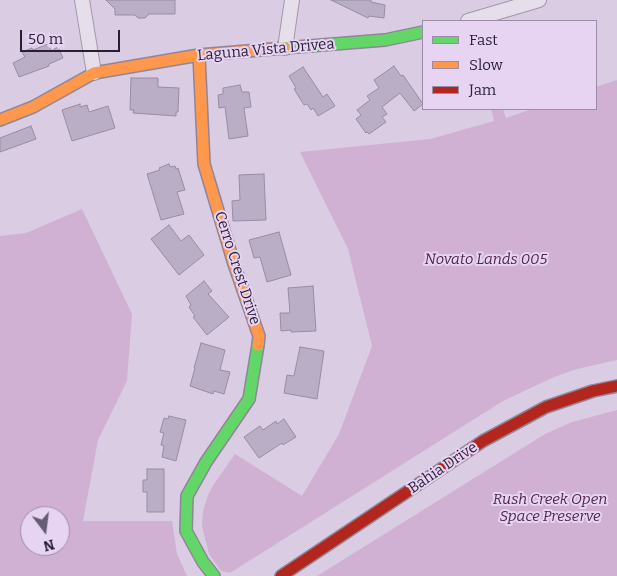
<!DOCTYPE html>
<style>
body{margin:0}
#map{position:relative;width:617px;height:576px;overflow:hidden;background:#dacde3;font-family:Bitter,serif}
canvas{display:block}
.legend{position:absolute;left:422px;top:20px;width:175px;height:90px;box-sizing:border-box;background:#e7d4f3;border:1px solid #9b8ca7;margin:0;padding:6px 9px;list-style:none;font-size:15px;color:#281f36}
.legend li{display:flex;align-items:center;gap:10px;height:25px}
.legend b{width:25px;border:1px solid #9b8ca7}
.north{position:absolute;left:20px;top:506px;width:50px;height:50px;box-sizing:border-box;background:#e7d4f3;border:1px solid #9b8ca7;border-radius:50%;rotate:165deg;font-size:14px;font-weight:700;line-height:20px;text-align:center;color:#281f36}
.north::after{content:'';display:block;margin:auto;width:18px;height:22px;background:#665c73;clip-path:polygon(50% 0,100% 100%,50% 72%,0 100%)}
.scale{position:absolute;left:20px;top:30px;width:100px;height:22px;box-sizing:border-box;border:2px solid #281f36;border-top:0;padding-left:6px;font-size:15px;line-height:18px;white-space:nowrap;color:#281f36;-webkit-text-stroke:4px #e7d4f3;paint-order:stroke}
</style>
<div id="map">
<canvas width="617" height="576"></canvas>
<ul class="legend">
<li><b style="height:6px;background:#63d668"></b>Fast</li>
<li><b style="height:6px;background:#ff974d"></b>Slow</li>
<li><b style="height:6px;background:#b3261e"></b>Jam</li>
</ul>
<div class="north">N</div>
<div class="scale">50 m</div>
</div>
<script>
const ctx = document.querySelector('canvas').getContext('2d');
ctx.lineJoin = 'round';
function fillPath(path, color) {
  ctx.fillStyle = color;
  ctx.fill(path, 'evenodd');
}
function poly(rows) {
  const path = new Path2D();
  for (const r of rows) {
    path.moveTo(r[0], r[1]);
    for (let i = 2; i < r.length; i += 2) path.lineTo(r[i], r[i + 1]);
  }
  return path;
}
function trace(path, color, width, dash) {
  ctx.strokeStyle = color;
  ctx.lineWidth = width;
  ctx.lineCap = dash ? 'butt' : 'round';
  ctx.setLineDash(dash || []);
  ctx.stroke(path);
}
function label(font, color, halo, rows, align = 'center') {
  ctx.font = font + ' Bitter,serif';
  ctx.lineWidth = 4;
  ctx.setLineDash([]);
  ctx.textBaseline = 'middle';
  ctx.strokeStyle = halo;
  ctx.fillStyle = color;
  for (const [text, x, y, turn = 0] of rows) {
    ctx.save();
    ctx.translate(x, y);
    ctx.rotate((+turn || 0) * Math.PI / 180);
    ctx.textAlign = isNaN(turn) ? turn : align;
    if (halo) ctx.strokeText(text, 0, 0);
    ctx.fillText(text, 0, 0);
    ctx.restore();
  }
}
const green = poly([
 [617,80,617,360,577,369,554,377,503,401,230,573,221,571,209,554,202,526,203,511,208,495,214,484,235,454,302,496,339,434,372,346,348,249,300,152,430,139,494,121,491,109,503,109,506,118,532,109,596,109,596,87],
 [82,209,132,314,127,381,98,440,83,521,172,521,177,554,187,576,0,576,0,236,26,233],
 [30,516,60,516,60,546,30,546],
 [617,410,617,576,317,576,545,434,572,422]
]);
const building = poly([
 [106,0,175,0,175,14,149,14,145,18,138,18,135,15,115,15,115,9,106,0],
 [331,0,371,0,371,2,385,5,384,18,369,16,368,18,331,0],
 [48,44,51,51,58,47,63,58,49,64,49,66,19,77,13,63,25,57,22,52,32,48,33,50,48,44],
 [394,66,401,76,403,75,423,104,414,111,400,93,382,107,387,114,382,117,386,122,369,134,367,132,366,133,356,119,361,115,357,110,370,100,367,96,379,88,374,80,394,66],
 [303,67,323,97,327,94,335,106,318,116,313,108,311,110,307,104,304,105,294,89,296,88,289,76,303,67],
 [131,78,158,78,158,87,179,88,178,112,176,112,176,116,133,113,134,110,130,110,131,78],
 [240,85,242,92,249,92,251,107,244,108,248,136,229,139,225,107,219,108,218,95,223,94,223,88,240,85],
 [80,104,80,107,87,105,89,112,108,106,115,128,72,141,62,110,80,104],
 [31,126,36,139,0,152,0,138,31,126],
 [169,164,170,167,175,166,176,169,178,168,185,190,177,192,184,214,161,220,147,174,160,170,159,168,169,164],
 [264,174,266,220,233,221,232,201,240,200,239,175,264,174],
 [169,225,181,241,189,235,204,255,179,275,151,239,169,225],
 [279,232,291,275,267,282,260,257,254,258,249,240,279,232],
 [204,281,212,291,208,294,229,317,207,335,193,317,195,316,189,307,191,305,186,296,204,281],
 [313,286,316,331,291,332,291,330,281,331,280,313,290,313,288,288,313,286],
 [201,343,225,350,220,370,230,372,224,394,214,391,213,394,190,386,195,368,194,368,201,343],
 [300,347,324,351,317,399,284,393,287,375,294,376,300,347],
 [169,416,186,420,176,461,162,457,164,446,161,445,164,433,160,432,164,418,168,419,169,416],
 [284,419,296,437,283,445,282,443,259,458,244,437,260,426,263,430,276,421,277,424,284,419],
 [147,469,164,469,164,512,147,512,147,492,143,492,143,480,147,480,147,469]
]);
const street = poly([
 [82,0,94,73],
 [468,21,539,0],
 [285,48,292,0]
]);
const fast = poly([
 [284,48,385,40,423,32],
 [214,576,203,562,186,531,187,496,206,462,249,399,258,345]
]);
const slow = poly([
 [199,55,204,164,234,264,259,336,258,345],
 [0,120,33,107,94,73,199,55,284,48]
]);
const jam = poly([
 [281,576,483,441,546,407,593,391,617,386]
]);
const streetNames = [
 ["Laguna Vista Drivea",266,50,-5],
 ["Cerro Crest Drive",237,268,72],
 ["Bahia Drive",443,468,-34]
];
const parkNames = [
 ["Novato Lands 005",486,260],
 ["Rush Creek Open",550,500],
 ["Space Preserve",550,517]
];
fillPath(green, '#d0b1d4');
fillPath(building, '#b9aec6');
trace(building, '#968da3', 1);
trace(street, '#a097a8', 16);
trace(fast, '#8f8698', 14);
trace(slow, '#8f8698', 14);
trace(jam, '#8f8698', 14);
trace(street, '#e6dfeb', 14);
trace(fast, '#63d668', 11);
trace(slow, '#ff974d', 11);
trace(jam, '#b3261e', 11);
label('15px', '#281f36', '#e7d4f3', streetNames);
label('italic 15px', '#50284a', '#e7d4f3', parkNames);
</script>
